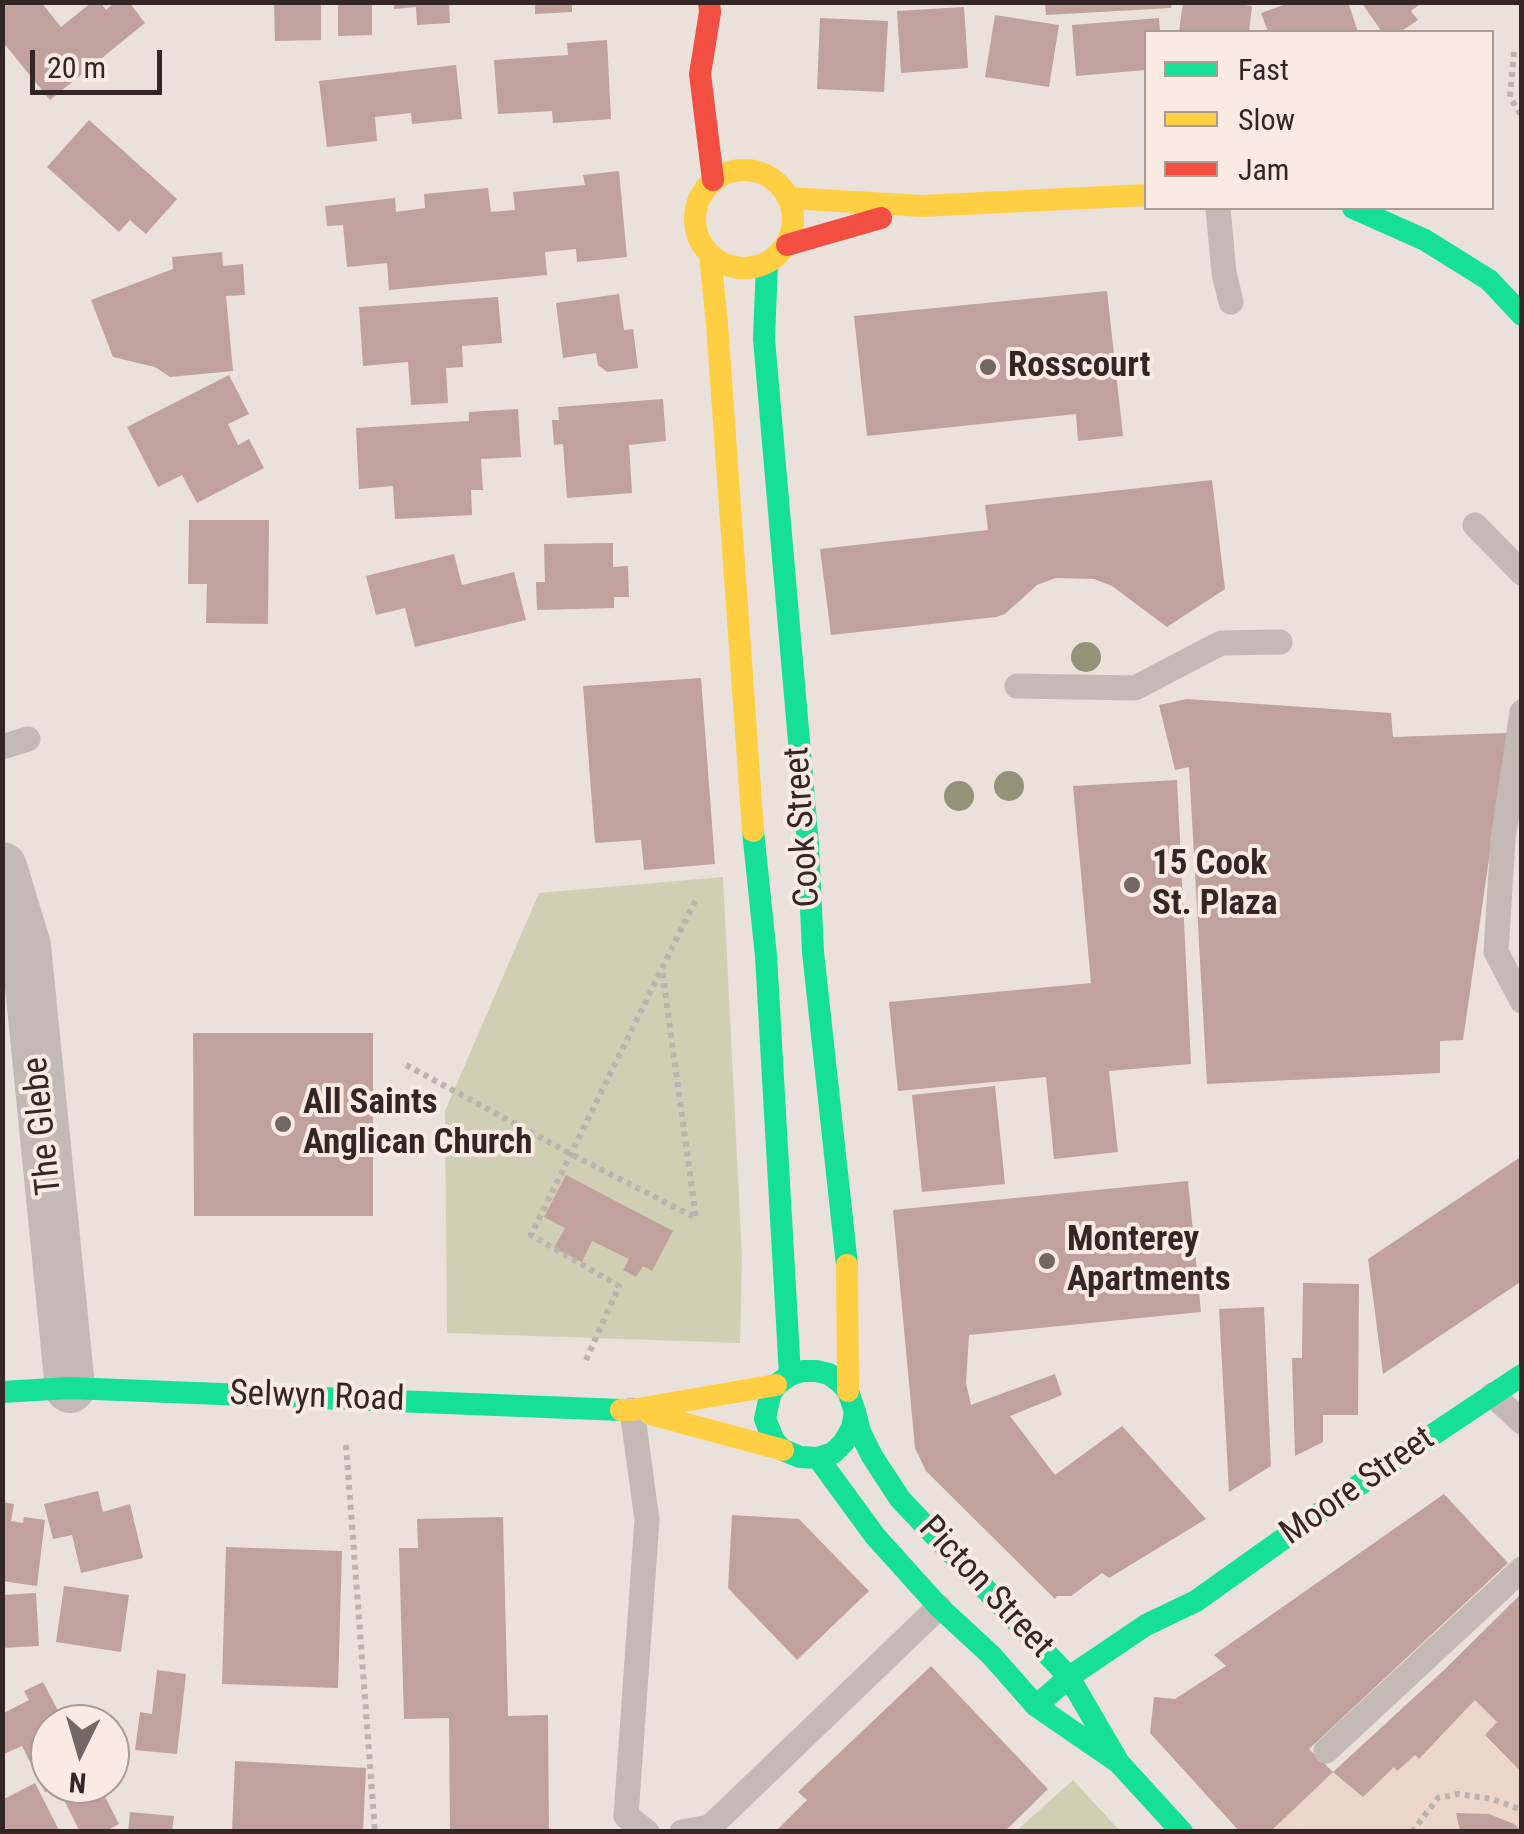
<!DOCTYPE html>
<style>
body{margin:0}
#map{position:relative;width:1524px;height:1834px;overflow:hidden;background:#ebe1db;font-family:"Roboto Condensed",sans-serif}
canvas{display:block}
.frame{position:absolute;inset:0;border:5px solid #332624;pointer-events:none}
.legend{position:absolute;left:1144px;top:30px;width:350px;height:180px;box-sizing:border-box;background:#faeae1;border:2px solid #aa9c95;margin:0;padding:12px 18px;list-style:none;font-size:30px;color:#332624}
.legend li{display:flex;align-items:center;gap:20px;height:50px}
.legend b{width:50px;border:2px solid #aa9c95}
.north{position:absolute;left:30px;top:1704px;width:100px;height:100px;box-sizing:border-box;background:#faeae1;border:2px solid #aa9c95;border-radius:50%;rotate:185deg;font-size:28px;font-weight:700;line-height:40px;text-align:center;color:#332624}
.north::after{content:'';display:block;margin:auto;width:35px;height:45px;background:#736764;clip-path:polygon(50% 0,100% 100%,50% 72%,0 100%)}
.scale{position:absolute;left:30px;top:50px;width:132px;height:45px;box-sizing:border-box;border:5px solid #332624;border-top:0;padding-left:12px;font-size:30px;line-height:35px;white-space:nowrap;color:#332624;-webkit-text-stroke:8px #faeae1;paint-order:stroke}
</style>
<div id="map">
<canvas width="1524" height="1834"></canvas>
<div class="frame"></div>
<ul class="legend">
<li><b style="height:12px;background:#16e098"></b>Fast</li>
<li><b style="height:12px;background:#ffcf43"></b>Slow</li>
<li><b style="height:12px;background:#f24e42"></b>Jam</li>
</ul>
<div class="north">N</div>
<div class="scale">20 m</div>
</div>
<script>
const ctx = document.querySelector('canvas').getContext('2d');
ctx.lineJoin = 'round';
function fillPath(path, color) {
  ctx.fillStyle = color;
  ctx.fill(path, 'evenodd');
}
function poly(rows) {
  const path = new Path2D();
  for (const r of rows) {
    if (r.length === 3) {
      path.moveTo(r[0] + r[2], r[1]);
      path.arc(r[0], r[1], r[2], 0, 2 * Math.PI);
      continue;
    }
    path.moveTo(r[0], r[1]);
    for (let i = 2; i < r.length; i += 2) path.lineTo(r[i], r[i + 1]);
  }
  return path;
}
function trace(path, color, width, dash) {
  ctx.strokeStyle = color;
  ctx.lineWidth = width;
  ctx.lineCap = dash ? 'butt' : 'round';
  ctx.setLineDash(dash || []);
  ctx.stroke(path);
}
function label(font, color, halo, rows, align = 'center') {
  ctx.font = font + ' "Roboto Condensed",sans-serif';
  ctx.lineWidth = 8;
  ctx.setLineDash([]);
  ctx.textBaseline = 'middle';
  ctx.strokeStyle = halo;
  ctx.fillStyle = color;
  for (const [text, x, y, turn = 0] of rows) {
    ctx.save();
    ctx.translate(x, y);
    ctx.rotate((+turn || 0) * Math.PI / 180);
    ctx.textAlign = isNaN(turn) ? turn : align;
    if (halo) ctx.strokeText(text, 0, 0);
    ctx.fillText(text, 0, 0);
    ctx.restore();
  }
}
const green = poly([
 [723,877,742,1258,740,1343,447,1333,445,1111,539,893],
 [1073,1780,1120,1831,1016,1831]
]);
const plaza = poly([
 [1476,1699,1497,1722,1485,1736,1521,1773,1521,1831,1514,1824,1489,1814,1457,1813,1460,1831,1302,1832,1298,1828,1294,1831,1269,1832,1333,1772,1363,1797,1394,1767,1415,1755,1420,1759]
]);
const building = poly([
 [2,2,41,2,61,27,92,2,100,2,106,10,115,2,129,2,145,23,50,100,2,41],
 [274,2,321,2,321,40,275,41],
 [338,2,372,2,372,35,338,36],
 [394,2,449,2,450,23,417,25,416,7,394,9],
 [535,2,572,2,572,12,535,14],
 [1045,2,1171,2,1171,8,1046,15],
 [1183,2,1223,2,1252,6,1249,32,1179,32],
 [1292,2,1348,2,1358,32,1268,32,1261,13],
 [1361,2,1423,2,1411,11,1418,20,1400,32,1382,32],
 [964,7,968,68,901,73,897,11],
 [995,15,1059,25,1049,87,985,77],
 [820,18,888,21,884,92,817,89],
 [1159,18,1160,32,1146,32,1146,70,1076,76,1072,25],
 [607,40,611,119,553,123,552,111,498,114,494,60,568,55,567,43],
 [456,65,462,119,412,124,411,113,375,117,377,141,327,147,319,81],
 [89,120,177,199,146,234,130,220,119,232,47,167],
 [619,171,627,257,577,262,576,249,545,252,547,275,389,290,387,263,347,267,343,225,327,226,325,206,395,198,396,212,425,208,424,194,488,188,491,212,515,210,513,192,585,185,583,175],
 [222,252,223,266,243,264,245,295,226,296,233,371,170,377,155,367,113,357,91,300,173,269,172,257],
 [1107,291,1123,436,1078,441,1076,414,867,436,854,316],
 [619,294,624,330,633,329,638,368,607,372,598,365,596,353,563,358,556,303],
 [498,297,502,343,462,346,463,367,446,368,448,403,411,405,408,362,363,366,359,307],
 [229,375,249,414,228,424,238,445,249,439,264,468,197,503,182,475,158,487,127,427],
 [663,399,666,441,629,445,632,493,567,498,563,444,554,445,552,420,559,420,558,407],
 [518,409,521,457,481,459,483,490,471,490,472,515,395,519,393,486,359,489,356,428,469,421,469,412],
 [1212,480,1225,589,1167,627,1112,586,1094,579,1056,578,1037,585,1005,614,996,617,831,635,820,549,988,530,985,505],
 [189,520,269,520,268,624,206,623,207,584,188,584],
 [613,543,613,567,628,566,629,597,614,597,614,608,537,610,536,582,545,582,544,544],
 [454,554,462,585,514,572,526,620,415,647,405,608,376,615,366,576],
 [701,678,715,864,644,870,641,840,595,843,583,686],
 [1187,699,1391,713,1393,737,1507,733,1463,1040,1440,1041,1440,1073,1207,1084,1189,767,1175,770,1159,705],
 [1177,780,1191,1064,1109,1071,1118,1152,1054,1159,1046,1077,898,1091,889,1002,1091,983,1073,786],
 [193,1033,373,1033,373,1216,194,1216],
 [995,1086,1005,1184,922,1192,912,1095],
 [1522,1156,1522,1281,1383,1374,1368,1259],
 [566,1175,673,1231,652,1271,643,1266,636,1277,623,1270,629,1259,592,1241,582,1262,554,1248,565,1228,544,1217],
 [1188,1181,1201,1312,969,1335,966,1383,971,1405,1055,1374,1062,1395,1010,1416,1055,1475,1122,1426,1206,1519,1109,1578,1102,1573,1071,1596,1057,1596,1055,1599,926,1471,915,1448,893,1210],
 [1303,1283,1359,1284,1358,1415,1323,1415,1323,1442,1295,1456,1292,1358,1302,1358],
 [1264,1307,1271,1466,1229,1492,1219,1309],
 [98,1491,103,1512,130,1504,143,1558,81,1573,72,1535,53,1539,44,1504],
 [1444,1494,1508,1563,1309,1749,1333,1772,1270,1832,1240,1832,1150,1733,1154,1697,1175,1699,1226,1666,1214,1655],
 [2,1502,14,1504,11,1521,23,1523,24,1517,45,1520,37,1586,2,1581],
 [732,1515,799,1519,869,1591,797,1660,728,1588],
 [503,1517,508,1716,548,1715,549,1832,450,1832,449,1718,404,1719,399,1548,418,1548,417,1519],
 [226,1547,342,1551,338,1688,222,1684],
 [64,1586,129,1595,121,1652,56,1642],
 [36,1593,39,1646,2,1648,2,1595],
 [1522,1593,1522,1773,1485,1735,1497,1722,1475,1700,1419,1759,1415,1755,1397,1771,1394,1767,1363,1797,1333,1772,1445,1669],
 [931,1666,1048,1789,1004,1832,775,1832,807,1800,798,1792],
 [157,1670,186,1674,177,1754,135,1750,140,1712,152,1714],
 [43,1682,65,1724,50,1724,50,1784,60,1784,45,1792,22,1746,4,1754,2,1751,2,1714,29,1700,24,1691],
 [235,1761,366,1768,363,1832,232,1832],
 [35,1783,60,1832,2,1832,2,1800],
 [99,1785,119,1824,104,1832,80,1832,65,1802],
 [130,1812,174,1816,172,1832,128,1832],
 [1456,1813,1489,1814,1514,1824,1522,1832,1460,1832]
]);
const path = poly([
 [1514,52,1510,97,1522,117],
 [406,1065,571,1154,696,1218,662,969],
 [586,1360,619,1286,531,1235,697,897],
 [346,1445,375,1832],
 [1412,1832,1438,1798,1458,1794,1492,1799,1522,1810]
]);
const lane = poly([
 [1218,208,1224,273,1231,302],
 [1475,525,1522,573],
 [1017,686,1135,688,1221,643,1280,642],
 [1522,712,1503,839,1496,952,1522,1001],
 [2,747,28,739],
 [1493,1395,1522,1422],
 [632,1410,647,1520,626,1816,647,1832],
 [1326,1751,1522,1569],
 [682,1832,710,1827,939,1607]
]);
const street = poly([
 [2,867,26,946,70,1388]
]);
const fast = poly([
 [1353,208,1425,240,1489,280,1522,315],
 [767,263,764,339,808,845,813,952,847,1265],
 [753,831,766,956,790,1375],
 [2,1392,70,1388,621,1410],
 [855,1412,852,1428,844,1442,833,1453,818,1458,800,1457,783,1450,774,1441,765,1419,770,1395,776,1385,790,1375,803,1371,816,1371,829,1374,840,1382,848,1391,855,1412,860,1432,872,1456,900,1499,1069,1677,1119,1763],
 [818,1458,875,1536,939,1607,991,1655,1036,1706,1119,1763,1182,1832],
 [1036,1706,1069,1677,1146,1625,1196,1601,1380,1470,1522,1375]
]);
const slow = poly([
 [744,219,49],
 [788,198,922,206,1146,195],
 [710,256,717,324,753,831],
 [847,1265,848,1391],
 [621,1410,632,1410,776,1385],
 [650,1414,783,1450]
]);
const jam = poly([
 [709,2,710,12,700,74,713,180],
 [787,245,881,218]
]);
const trees = [
 [1086,657],
 [1009,786],
 [959,796]
];
const markers = [
 [988,367,10,"#736764"],
 [1132,885,10,"#736764"],
 [283,1124,10,"#736764"],
 [1047,1261,10,"#736764"]
];
const poiNames = [
 ["Rosscourt",1008,367],
 ["15 Cook",1152,865],
 ["St. Plaza",1152,905],
 ["All Saints",303,1104],
 ["Anglican Church",303,1144],
 ["Monterey",1067,1241],
 ["Apartments",1067,1281]
];
const streetNames = [
 ["Cook Street",804,827,-94],
 ["The Glebe",44,1126,-96],
 ["Selwyn Road",317,1398,2],
 ["Moore Street",1358,1487,-35],
 ["Picton Street",985,1588,47]
];
fillPath(green, '#d0cfb4');
fillPath(plaza, '#ebd6c9');
fillPath(building, '#c0a19c');
trace(path, '#bcb2ae', 6, [5, 5]);
trace(lane, '#c3b9b5', 25);
trace(street, '#c3b9b5', 50);
trace(fast, '#16e098', 22);
trace(slow, '#ffcf43', 22);
trace(jam, '#f24e42', 22);
ctx.fillStyle = '#929378';
for (const [x, y] of trees) {
  ctx.beginPath();
  ctx.arc(x, y, 15, 0, 2 * Math.PI);
  ctx.fill();
}
for (const [x, y, r, color] of markers) {
  const dot = new Path2D();
  dot.arc(x, y, r, 0, 2 * Math.PI);
  ctx.fillStyle = color;
  ctx.fill(dot);
  trace(dot, '#faeae1', 4);
}
label('bold 35px', '#332624', '#faeae1', poiNames, 'left');
label('35px', '#332624', '#faeae1', streetNames);
</script>
